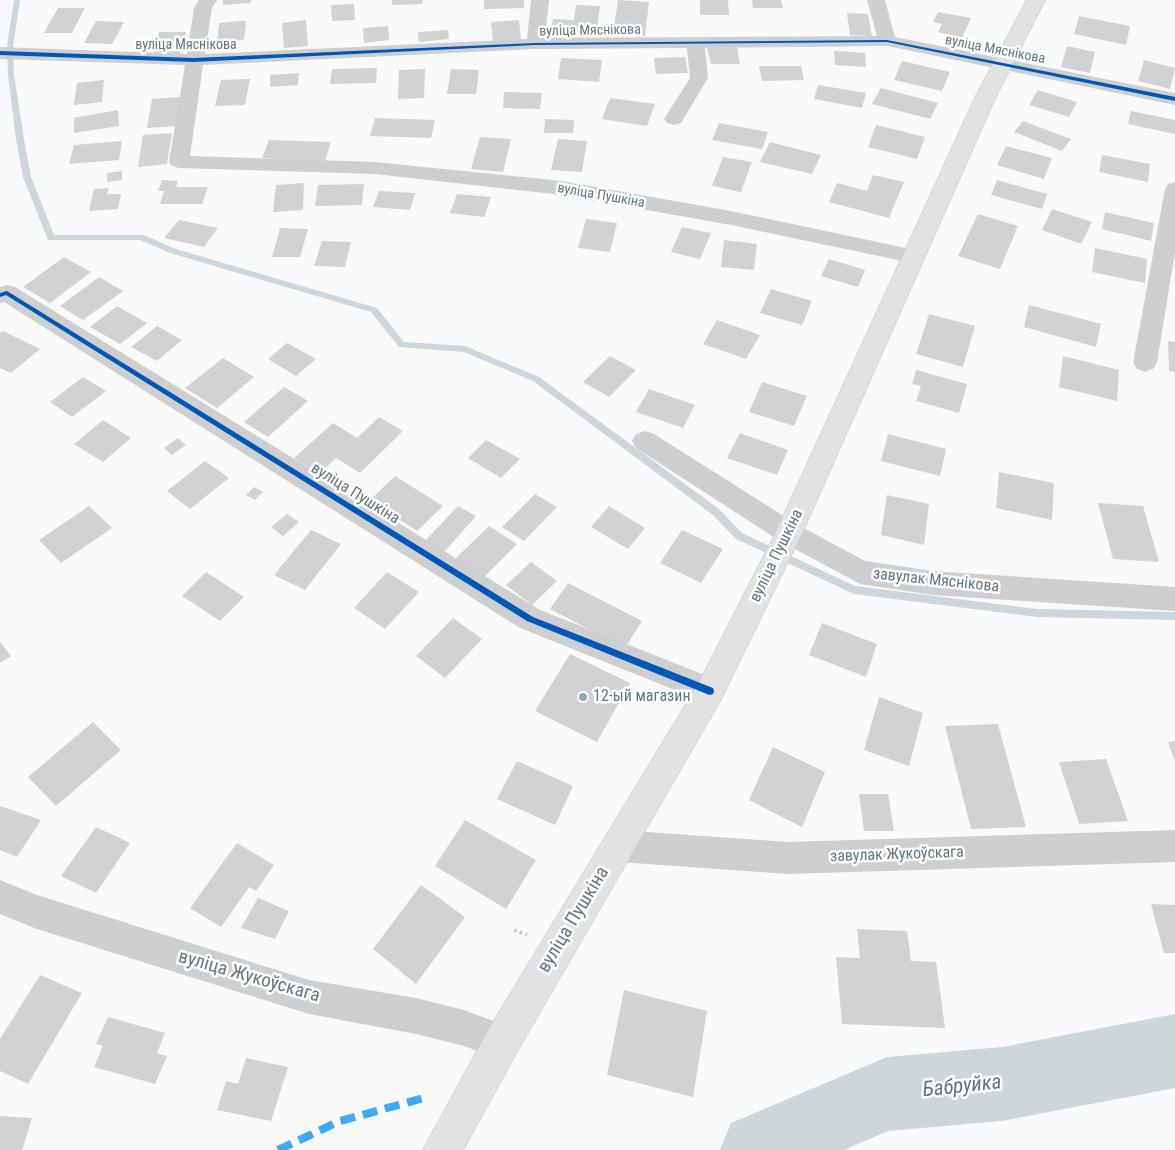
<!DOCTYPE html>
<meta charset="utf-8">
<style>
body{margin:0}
canvas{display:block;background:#f9f9f9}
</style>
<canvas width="1175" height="1150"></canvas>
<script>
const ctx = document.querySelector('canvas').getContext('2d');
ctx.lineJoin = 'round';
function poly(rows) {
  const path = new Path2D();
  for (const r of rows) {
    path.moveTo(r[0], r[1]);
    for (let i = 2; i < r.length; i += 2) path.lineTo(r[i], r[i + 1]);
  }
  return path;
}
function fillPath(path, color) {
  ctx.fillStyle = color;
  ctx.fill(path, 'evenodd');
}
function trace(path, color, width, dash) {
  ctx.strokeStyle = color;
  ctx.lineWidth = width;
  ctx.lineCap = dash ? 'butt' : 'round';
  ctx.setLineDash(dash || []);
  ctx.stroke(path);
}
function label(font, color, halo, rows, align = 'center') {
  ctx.font = font + ' "Roboto Condensed",sans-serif';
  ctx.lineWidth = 5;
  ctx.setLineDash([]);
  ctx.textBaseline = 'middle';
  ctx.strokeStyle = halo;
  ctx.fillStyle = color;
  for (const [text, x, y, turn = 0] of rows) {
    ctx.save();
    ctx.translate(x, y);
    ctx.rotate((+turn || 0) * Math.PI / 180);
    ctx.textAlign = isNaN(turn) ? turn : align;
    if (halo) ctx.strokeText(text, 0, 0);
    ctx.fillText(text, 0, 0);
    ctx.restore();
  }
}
const stream = poly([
 [14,0,20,0,13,46,14,75,24,139,31,177,54,235,144,235,176,249,377,308,404,342,465,346,539,377,719,509,742,533,855,586,1037,609,1175,612,1175,620,1037,617,854,594,736,539,713,515,533,381,464,352,399,347,371,312,170,253,140,240,48,240,23,177,16,139,8,75,7,46,14,0]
]);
const river = poly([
 [1175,1014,1175,1088,1002,1121,888,1131,844,1150,720,1150,731,1123,887,1057,1002,1047,1175,1014]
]);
const building = poly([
 [223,0,251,0,251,3,223,5],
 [392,0,423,0,422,4,392,5],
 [484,0,524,0,524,8,484,9],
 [618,0,649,2,645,36,613,34],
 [700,0,728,0,729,15,700,15],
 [752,0,781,0,783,8,753,8],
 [354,4,355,20,332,21,331,5],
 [576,5,600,6,596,35,550,33,553,19,574,20],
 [58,8,85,8,72,33,44,33],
 [938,12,971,18,962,38,938,32,942,24,933,22],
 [847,13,868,14,872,36,850,35],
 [1079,16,1130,26,1126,45,1074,34],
 [306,20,308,46,284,48,282,23],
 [519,20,521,41,493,42,491,22],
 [96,21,124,22,112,44,84,43],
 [238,21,246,21,244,40,217,42,219,23],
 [388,26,389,40,364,43,363,28],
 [448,30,449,39,419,42,418,32],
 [159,32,186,32,179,55,152,56],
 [1067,46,1095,52,1090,73,1061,67],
 [737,47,740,64,711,64,707,48],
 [834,51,865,53,866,67,835,65],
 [685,57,688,73,656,74,654,58],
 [561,58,602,60,599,82,558,79],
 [1144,60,1175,68,1170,89,1138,81],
 [902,61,950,72,942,91,894,80],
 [759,66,801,66,804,80,762,81],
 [377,68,376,83,330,84,332,69],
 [425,69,424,98,398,99,399,70],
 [451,69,479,70,476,94,447,94],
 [299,73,298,85,270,87,270,75],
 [250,79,245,105,215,106,221,80],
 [104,80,102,102,74,105,77,83],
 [818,85,866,93,862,108,814,99],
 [881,88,938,103,930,119,872,104],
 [1038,90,1077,102,1069,117,1029,105],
 [504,92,542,93,540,109,503,108],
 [180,97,176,126,147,128,152,99],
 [610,98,655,104,647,126,602,119],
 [118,110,119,126,74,133,74,118],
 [1131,111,1175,120,1175,134,1128,124],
 [375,118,435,120,431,138,370,136],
 [545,119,574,120,573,133,544,133],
 [1023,121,1071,139,1062,151,1014,132],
 [719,123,768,132,762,149,712,140],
 [876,125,925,137,917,159,868,147],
 [172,133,167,164,138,167,143,135],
 [480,137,511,139,503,172,471,169],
 [558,139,587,141,582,172,551,170],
 [269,140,331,142,325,161,262,158],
 [122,141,119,160,69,164,74,145],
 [770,142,821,155,812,174,760,162],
 [1006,146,1052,158,1044,179,997,165],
 [1102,155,1150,164,1148,182,1099,172],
 [723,157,752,162,741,192,712,186],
 [122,171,122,180,107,182,107,173],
 [873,175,904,182,889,218,829,202,837,183,867,191],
 [162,180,178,181,176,187,208,187,202,204,160,204,164,191,158,191],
 [997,180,1047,194,1042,209,991,195],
 [304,183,303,210,273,212,276,185],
 [364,184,362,205,315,206,318,185],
 [109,188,107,194,121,194,118,209,89,211,94,189],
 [379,191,415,193,410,210,373,207],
 [457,194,491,197,484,217,450,213],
 [1052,209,1092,222,1081,244,1042,230],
 [1105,212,1154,223,1151,241,1102,229],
 [978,214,1018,226,1000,269,958,256],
 [586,219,617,223,610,252,578,248],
 [179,220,218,228,204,247,164,238],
 [682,227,711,233,700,259,671,252],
 [280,228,308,229,300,257,272,257],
 [724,240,757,244,754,270,721,267],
 [322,241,351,242,345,267,314,266],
 [1095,248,1147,259,1145,283,1092,272],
 [64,257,91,272,50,303,23,287],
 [829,259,865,270,858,287,821,276],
 [99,277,123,291,83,320,60,306],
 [771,289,812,301,802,325,760,313],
 [1029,305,1101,324,1096,347,1024,327],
 [117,306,147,323,120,344,90,327],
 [929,314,975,326,963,367,916,354],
 [717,320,760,335,746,359,703,344],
 [157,326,182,340,157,361,131,347],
 [3,331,40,349,11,373,0,368,0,333],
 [1168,341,1175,342,1175,372,1169,371],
 [287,343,316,359,296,376,268,359],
 [610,356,636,370,609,397,583,382],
 [1063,356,1119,370,1117,401,1059,387],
 [223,358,254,377,217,408,185,388],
 [916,370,967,384,959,413,916,401,921,386,912,384],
 [83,377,106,391,72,417,50,402],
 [762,382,807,396,794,426,749,412],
 [284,387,308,401,268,437,244,422],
 [649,389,695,405,683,428,636,412],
 [379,417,403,431,360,473,336,458,319,474,294,458,333,423,357,438],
 [103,420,131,438,103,462,74,444],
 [740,433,788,450,777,475,727,458],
 [888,434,946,449,940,476,881,461],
 [178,438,186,445,172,455,164,448],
 [486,440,520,459,501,478,468,458],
 [205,461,229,478,190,509,167,491],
 [999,472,1054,483,1052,520,996,508],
 [395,476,443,506,417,531,370,500],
 [254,487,263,492,255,500,246,495],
 [535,494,557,507,524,541,502,527],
 [887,495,929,504,924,545,881,535],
 [1098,503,1143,506,1159,562,1113,559],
 [89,506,112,528,61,563,39,540],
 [458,506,476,516,444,552,425,541],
 [609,506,645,528,628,549,591,527],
 [287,514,299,522,283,536,271,527],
 [489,526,517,544,483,578,455,559],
 [311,530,341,544,305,590,274,575],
 [682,530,723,549,701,583,660,563],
 [531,562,557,581,532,605,506,585],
 [206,572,244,597,220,621,182,596],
 [387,572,419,592,385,629,354,608],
 [568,583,642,621,625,648,550,609],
 [453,618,482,639,445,678,416,656],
 [822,623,877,644,866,677,809,655],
 [0,642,11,656,0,663],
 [570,654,630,683,597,742,535,711],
 [879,697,923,713,909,766,864,750],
 [93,722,121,750,56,806,28,777],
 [998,724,1026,827,971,829,945,726],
 [1175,741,1175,761,1168,742],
 [773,747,825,772,802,827,749,800],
 [1106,759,1128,821,1079,824,1059,762],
 [517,761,573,786,555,825,497,799],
 [859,794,888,794,894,831,864,831],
 [0,806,41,820,17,857,0,850],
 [465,820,536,860,506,909,435,866],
 [96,827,130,843,96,893,61,876],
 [237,843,274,865,256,891,249,887,221,927,190,908],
 [421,885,465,917,416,984,373,949],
 [258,898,289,911,275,939,241,928],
 [1151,904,1175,905,1175,953,1164,953],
 [857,929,907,931,911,961,936,962,945,1028,842,1024,836,957,860,958],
 [40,975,82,993,28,1084,0,1071,0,1039],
 [624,990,707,1011,693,1097,607,1075],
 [108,1017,165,1033,157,1053,167,1056,155,1084,94,1067,103,1046,96,1044],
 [246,1058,288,1067,271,1121,217,1110,226,1081,238,1084],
 [0,1116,32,1118,22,1150,0,1150]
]);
const path = poly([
 [514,930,527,935]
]);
const minor = poly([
 [199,0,217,0,212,8,205,54,527,39,531,0,549,0,545,38,877,36,867,0,885,0,895,37,1175,93,1175,105,887,46,705,48,708,78,681,123,674,125,667,123,664,119,690,78,687,48,535,49,203,65,190,156,375,162,562,181,731,211,920,251,923,256,920,261,912,263,731,225,562,195,375,174,179,168,172,166,169,162,185,65,0,59,0,47,187,54,194,8,199,0],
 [1175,182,1175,252,1157,363,1153,369,1145,372,1137,369,1133,363,1165,189,1168,184,1175,182],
 [7,285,15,287,540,610,720,681,725,691,720,701,710,704,520,628,4,302,0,303,0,287,7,285],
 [645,431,654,434,798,525,865,561,933,571,1175,587,1175,611,933,595,860,584,780,541,636,448,632,441,636,434,645,431],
 [619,830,788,842,1175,830,1175,862,788,874,619,862,608,857,603,846,608,835,619,830],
 [0,880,37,895,309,980,416,998,464,1010,515,1029,520,1042,515,1055,502,1060,464,1046,416,1034,309,1014,37,929,0,914,0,880]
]);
const major = poly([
 [1027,0,1045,0,996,96,802,533,720,701,515,1055,463,1150,423,1150,489,1029,700,681,776,532,976,96,1027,0]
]);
const quiet = poly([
 [278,1150,340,1121,424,1098]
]);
const cycleway = poly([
 [887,40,1175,97,1175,101,887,42,535,45,194,62,0,55,0,51,194,58,535,43,887,40],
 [7,291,533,617,713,688,714,691,713,694,710,695,707,694,527,621,6,295,0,297,0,293,7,291]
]);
const markers = [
 [583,697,5,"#99a4ac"]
];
const farStreetnames = [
 ["вуліца Мяснікова",590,31,-1],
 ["вуліца Мяснікова",186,45],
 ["вуліца Мяснікова",995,50,11],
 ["вуліца Пушкіна",601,196,10]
];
const streetNames = [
 ["вуліца Пушкіна",355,494,32],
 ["вуліца Пушкіна",777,556,-64],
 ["завулак Мяснікова",936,581,6],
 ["завулак Жукоўскага",897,855,-2]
];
const poiNames = [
 ["12-ый магазин",593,697]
];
const nearStreetnames = [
 ["вуліца Пушкіна",574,920,-59],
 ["вуліца Жукоўскага",249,977,16]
];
const nearWaternames = [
 ["Бабруйка",962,1087,-6]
];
fillPath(stream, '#ced6d9');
fillPath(river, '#ced6d9');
fillPath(building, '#d0d2d3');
trace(major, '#d5d6d7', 2);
trace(path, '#cbcccd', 4, [3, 3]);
fillPath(minor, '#cecfd0');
fillPath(major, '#e1e2e2');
trace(quiet, '#3fa9f5', 8, [15, 8]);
fillPath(cycleway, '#0057b8');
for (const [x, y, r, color] of markers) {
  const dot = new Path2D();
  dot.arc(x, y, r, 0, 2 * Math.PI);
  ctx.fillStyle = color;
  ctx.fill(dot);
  trace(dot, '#fff', 2);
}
label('14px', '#657683', '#fff', farStreetnames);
label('16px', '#657683', '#fff', streetNames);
label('16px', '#657683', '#fff', poiNames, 'left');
label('19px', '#657683', '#fff', nearStreetnames);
label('italic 21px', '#60757c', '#fff', nearWaternames);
</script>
